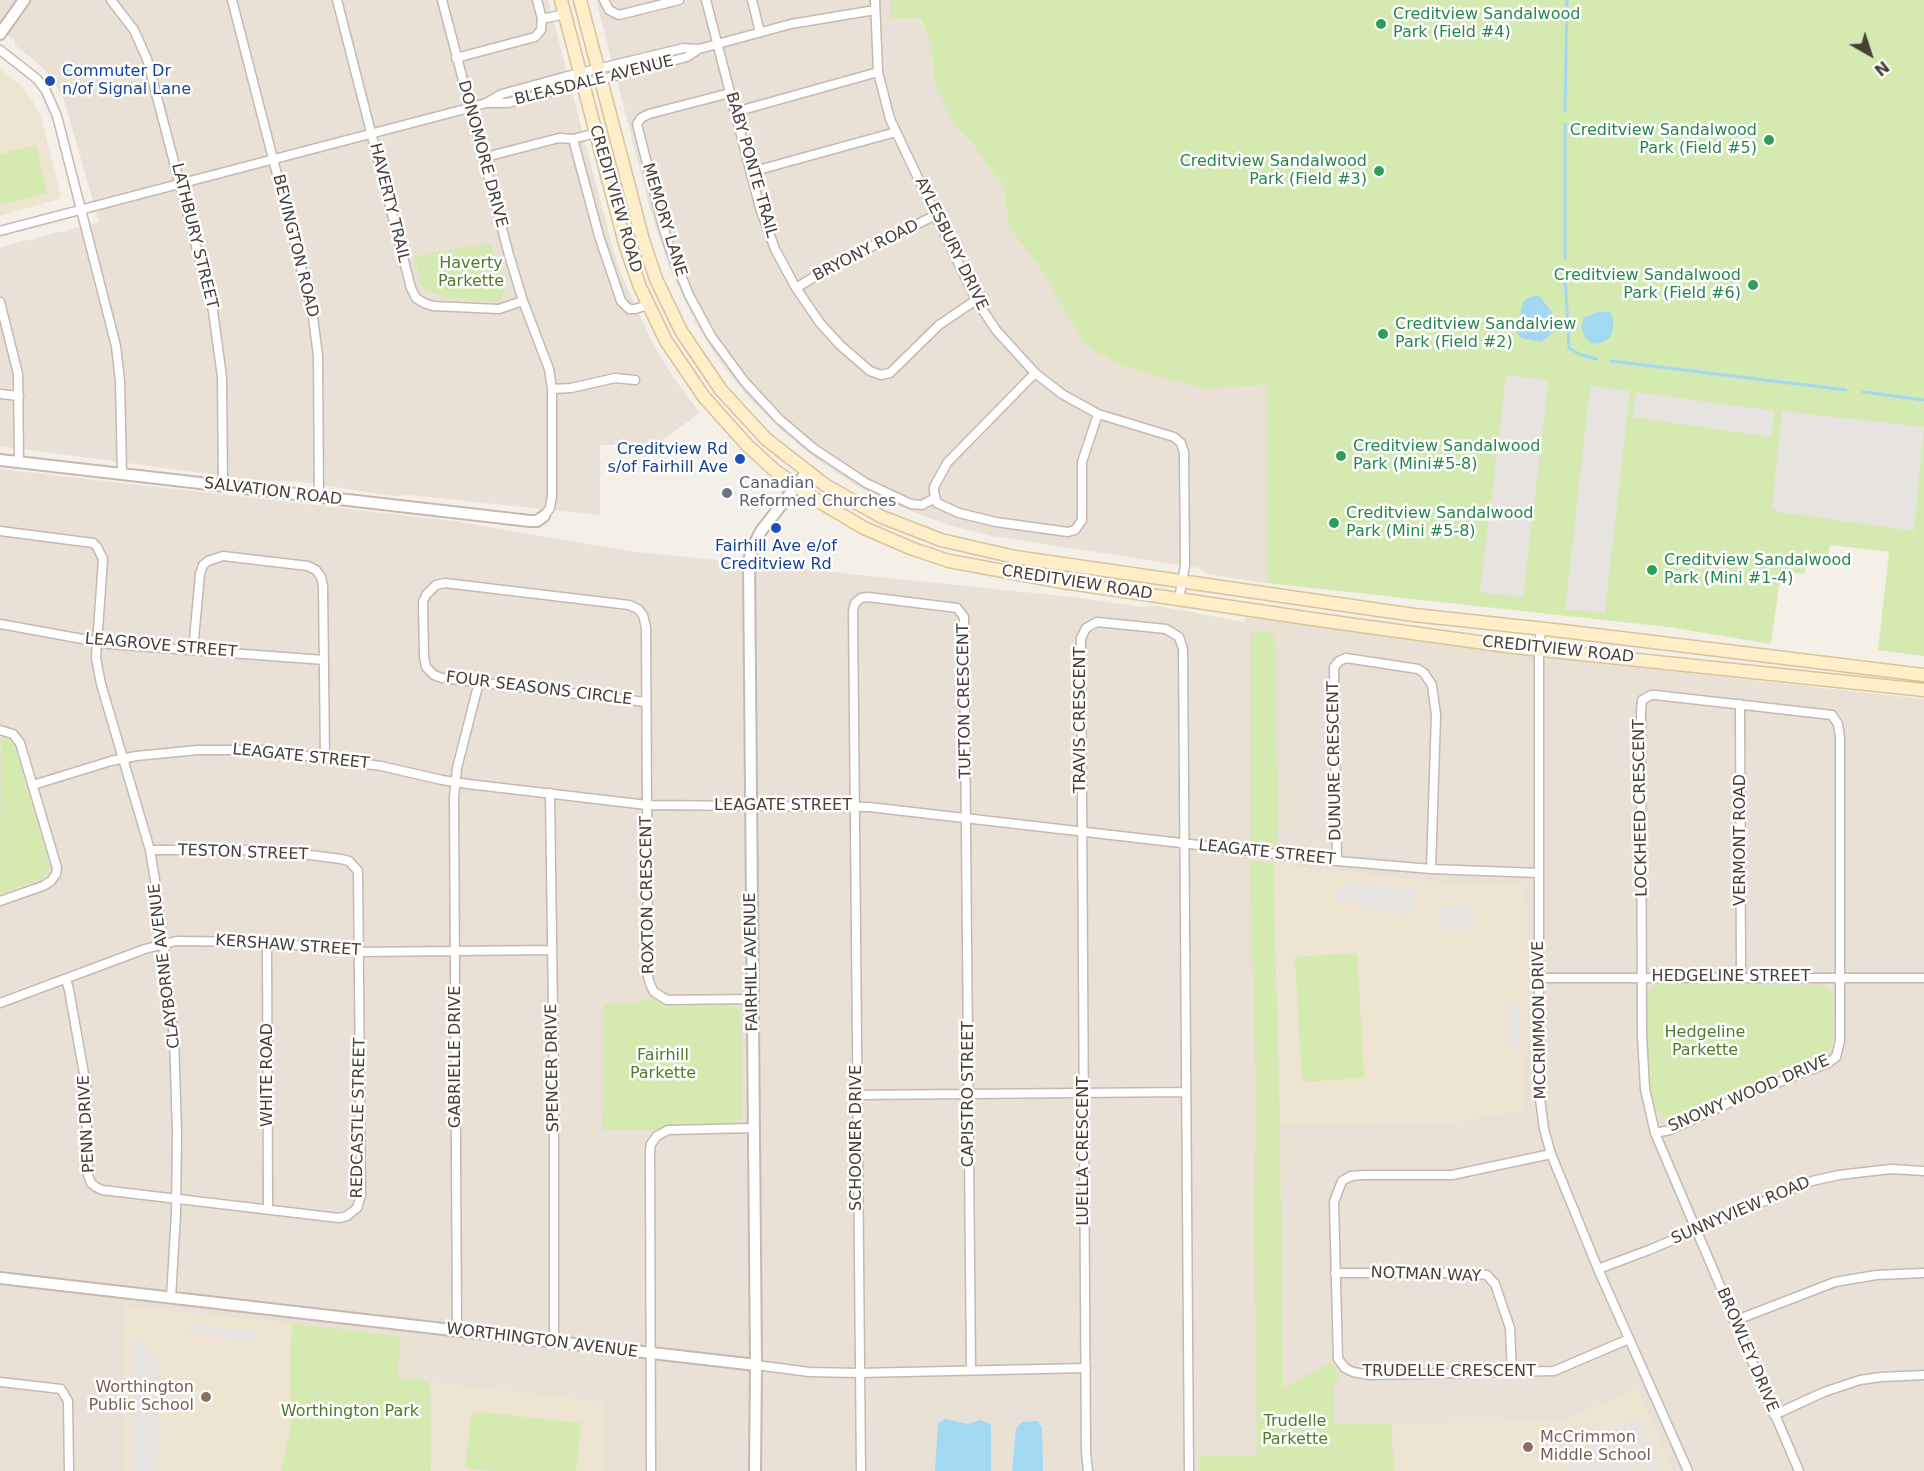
<!DOCTYPE html>
<style>
body{margin:0}
#map{position:relative;width:1924px;height:1471px;overflow:hidden;background:#f4f0e8;font-family:"DejaVu Sans",sans-serif}
canvas{display:block}
.north{position:absolute;left:1840px;top:24px;width:60px;height:60px;-webkit-text-stroke:4px #fff;paint-order:stroke;rotate:141deg;font-size:16px;font-weight:700;line-height:24px;text-align:center;color:#484036}
.north::after{content:'';display:block;margin:auto;width:21px;height:27px;background:#484036;clip-path:polygon(50% 0,100% 100%,50% 72%,0 100%)}
</style>
<div id="map">
<canvas width="1924" height="1471"></canvas>
<div class="north">N</div>
</div>
<script>
const ctx = document.querySelector('canvas').getContext('2d');
ctx.lineJoin = 'round';
function fillPath(path, color) {
  ctx.fillStyle = color;
  ctx.fill(path, 'evenodd');
}
function poly(rows) {
  const path = new Path2D();
  for (const r of rows) {
    path.moveTo(r[0], r[1]);
    for (let i = 2; i < r.length; i += 2) path.lineTo(r[i], r[i + 1]);
  }
  return path;
}
function trace(path, color, width, dash) {
  ctx.strokeStyle = color;
  ctx.lineWidth = width;
  ctx.lineCap = dash ? 'butt' : 'round';
  ctx.setLineDash(dash || []);
  ctx.stroke(path);
}
function label(font, color, halo, rows, align = 'center') {
  ctx.font = font + ' "DejaVu Sans",sans-serif';
  ctx.lineWidth = 5;
  ctx.setLineDash([]);
  ctx.textBaseline = 'middle';
  ctx.strokeStyle = halo;
  ctx.fillStyle = color;
  for (const [text, x, y, turn = 0] of rows) {
    ctx.save();
    ctx.translate(x, y);
    ctx.rotate((+turn || 0) * Math.PI / 180);
    ctx.textAlign = isNaN(turn) ? turn : align;
    if (halo) ctx.strokeText(text, 0, 0);
    ctx.fillText(text, 0, 0);
    ctx.restore();
  }
}
const residential = poly([
 [0,0,548,0,611,241,621,274,653,344,673,377,700,413,657,444,600,445,600,515,409,495,393,496,302,482,255,480,0,446,0,247,99,222,64,100,53,80,41,66,15,45,15,40,0,29],
 [596,0,891,0,891,19,918,18,931,42,935,84,948,112,957,129,973,144,996,177,1003,183,1008,219,1014,234,1038,265,1086,346,1123,367,1207,389,1268,385,1267,583,1207,574,1199,568,992,536,948,525,895,505,855,485,816,459,782,431,748,397,717,358,695,322,669,267,651,212],
 [0,469,454,521,628,551,1072,597,1142,607,1158,606,1244,622,1245,617,1505,653,1924,699,1924,1471,0,1471]
]);
const education = poly([
 [0,69,24,88,35,105,41,117,61,196,59,199,0,216],
 [1273,863,1446,883,1519,883,1523,884,1526,888,1528,990,1525,1110,1449,1123,1280,1126],
 [123,1305,292,1323,291,1428,281,1471,122,1471],
 [430,1382,604,1402,604,1471,431,1471],
 [1638,1389,1674,1471,1393,1471,1392,1424,1561,1421]
]);
const green = poly([
 [891,0,1924,0,1924,656,1878,650,1889,552,1830,545,1827,565,1806,562,1805,574,1781,571,1771,644,1668,627,1267,583,1268,385,1207,389,1123,367,1086,346,1038,265,1014,234,1008,219,1003,183,996,177,973,144,957,129,948,112,935,84,931,42,919,18,891,19],
 [36,145,47,193,0,205,0,154],
 [491,243,503,287,504,295,501,299,493,302,445,297,423,289,414,256],
 [1251,631,1275,633,1278,844,1251,841],
 [1,735,7,737,14,745,50,867,49,872,42,879,0,894],
 [1250,861,1273,863,1280,1126,1283,1388,1331,1363,1340,1376,1334,1385,1334,1423,1392,1424,1393,1471,1200,1471,1200,1455,1257,1455,1254,1216,1256,1097],
 [1357,953,1364,1078,1302,1082,1295,957],
 [1655,984,1824,985,1833,994,1834,1040,1830,1050,1821,1055,1665,1119,1655,1110,1647,1071,1647,995],
 [652,998,662,1004,671,1006,728,1005,741,1010,742,1118,740,1121,732,1123,671,1124,655,1130,603,1130,604,1003,632,1003],
 [292,1323,401,1337,397,1377,430,1382,431,1471,281,1471,291,1428,290,1367],
 [472,1411,581,1423,576,1471,494,1471,465,1468]
]);
const parking = poly([
 [1506,375,1549,380,1523,597,1480,592],
 [1590,386,1630,391,1605,613,1565,609],
 [1636,392,1774,411,1771,437,1632,417],
 [1782,411,1924,427,1914,531,1780,512,1772,507],
 [1345,883,1417,890,1416,908,1411,908,1412,915,1361,909,1361,902,1337,901,1338,887,1344,888],
 [1474,906,1474,930,1439,930,1439,907],
 [1510,1000,1520,1009,1518,1052,1509,1045],
 [193,1324,260,1332,254,1340,187,1332],
 [133,1340,146,1340,147,1356,160,1355,160,1431,157,1471,133,1471],
 [1639,1417,1661,1466,1652,1471,1647,1471,1635,1463,1632,1471,1565,1471,1571,1447,1589,1450,1594,1435,1620,1442,1618,1450,1627,1453,1631,1451,1632,1446,1625,1448,1616,1426]
]);
const water = poly([
 [1535,295,1540,297,1552,312,1555,331,1541,342,1521,338,1517,333,1523,301],
 [1598,312,1610,312,1613,319,1613,328,1610,338,1598,344,1591,343,1585,337,1581,327,1584,318],
 [946,1419,967,1424,981,1420,991,1425,991,1471,935,1471,938,1423],
 [1038,1421,1042,1428,1043,1471,1012,1471,1016,1429,1022,1422]
]);
const stream = poly([
 [1565,111,1567,0],
 [1565,258,1565,124],
 [1565,274,1569,348,1579,354,1596,359],
 [1611,361,1846,390],
 [1863,392,1924,400]
]);
const minor = poly([
 [111,0,134,30,147,59,213,311,222,377,223,486],
 [232,0,312,310,318,356,319,497],
 [337,0,411,288,416,298,424,303,433,306,499,309,523,301],
 [442,0,509,255,523,301,549,369,552,389,552,496,550,508,544,516],
 [604,0,609,10,619,15,679,0],
 [706,0,760,208,775,249,796,288,820,323,840,345,870,371,881,375,890,373,939,325,976,300],
 [752,0,760,32],
 [875,0,878,72,890,119,976,300,996,330,1035,373,1062,394,1098,414,1174,437,1181,443,1184,452,1185,565,1179,599],
 [542,19,565,14],
 [0,50,37,79,46,91,57,116,116,346,120,381,122,474],
 [456,58,535,37,541,30,542,19,537,0],
 [730,93,649,114,641,118,637,124,662,223,670,249,689,295,711,336,744,381,779,419,813,448,866,483,911,504,922,505,935,498],
 [487,103,507,103,619,75,687,57,699,49,791,24,875,10],
 [735,112,878,72],
 [573,139,596,133],
 [482,158,559,138,573,139,599,236,621,301,629,309,635,309,648,305],
 [751,172,896,132],
 [0,231,469,108,486,103,502,94,564,77,684,48,699,49],
 [796,288,835,264,936,215],
 [0,302,18,374,19,462],
 [1035,373,947,463,934,487,934,492,937,503,959,513,996,522,1068,532,1075,530,1082,520,1082,462,1098,414],
 [552,389,571,388,615,378,635,380],
 [0,394,19,396],
 [0,531,93,543,97,547,103,559,96,658,101,684,150,850,156,886,174,1037,177,1133,176,1213,171,1298],
 [0,624,110,644,324,660],
 [1541,628,1539,648,1539,1091,1544,1129,1551,1154,1598,1269,1688,1471],
 [193,650,200,574,203,565,208,561,223,556,308,566,316,570,321,577,323,586,325,758],
 [646,702,442,678,434,675,426,667,424,657,423,602,426,595,436,585,445,583,629,605,638,609,643,615,646,628,648,977,650,984,654,992,667,1000,752,999],
 [1740,704,1741,977],
 [0,730,13,734,20,743,57,868,56,874,51,881,43,886,0,901],
 [33,785,111,761,136,756,198,750,261,750,381,766,442,780,468,784,647,805,869,807,1337,861,1431,869,1539,873],
 [550,793,554,1084,554,1342],
 [1337,861,1334,667,1339,661,1346,658,1418,669,1424,673,1432,685,1436,715,1431,869],
 [267,942,268,1209],
 [1539,978,1924,978],
 [66,979,69,990,86,1085,88,1175,91,1183,96,1187,102,1190,339,1218,347,1216,357,1208,361,1195,358,871,349,861,341,859,271,850,150,850],
 [0,1003,145,949,176,941,267,942,359,952,551,950],
 [857,1095,1186,1092],
 [1655,1133,1670,1130,1748,1094,1828,1063,1836,1057,1840,1041,1840,738,1838,724,1832,715,1655,695,1651,695,1642,700,1641,711,1642,1035,1645,1089,1655,1133,1799,1471],
 [1551,1154,1452,1175,1363,1175,1351,1176,1342,1181,1334,1202,1338,1359,1345,1368,1353,1372,1370,1375,1554,1371,1629,1339],
 [1598,1269,1649,1250,1812,1181,1839,1175,1891,1169,1924,1171],
 [1335,1273,1469,1273,1487,1275,1495,1284,1510,1328,1512,1372],
 [1734,1321,1835,1282,1876,1275,1924,1273],
 [457,1331,454,797,457,768,479,682],
 [756,1365,809,1372,859,1373,1086,1368],
 [0,1382,61,1389,68,1401,69,1471],
 [1774,1415,1824,1392,1860,1380,1881,1377,1924,1375],
 [651,1471,650,1150,651,1144,657,1136,668,1130,753,1128],
 [861,1471,853,611,855,603,861,598,868,597,957,608,964,617,971,1370],
 [1088,1471,1086,1452,1081,638,1086,628,1097,622,1166,629,1179,637,1183,649,1189,1471]
]);
const tertiary = poly([
 [0,34,24,0],
 [0,460,530,521,537,521,544,516],
 [0,1278,756,1365],
 [755,1471,756,1365,749,561,752,549,761,531,807,472]
]);
const secondary = poly([
 [561,0,626,247,640,287,666,341,704,397,747,445,773,469,815,499,864,528,913,549,949,561,1063,582,1326,621,1514,647,1924,690],
 [580,0,643,240,656,279,681,331,721,390,766,439,825,485,882,517,941,540,1015,557,1414,615,1563,631,1924,675]
]);
const markers = [
 [1381,24,6,"#2e9e5b"],
 [50,81,6,"#1a4fb4"],
 [1769,140,6,"#2e9e5b"],
 [1379,171,6,"#2e9e5b"],
 [1753,285,6,"#2e9e5b"],
 [1383,334,6,"#2e9e5b"],
 [1341,456,6,"#2e9e5b"],
 [740,459,6,"#1a4fb4"],
 [727,493,6,"#6b7280"],
 [1334,523,6,"#2e9e5b"],
 [776,528,6,"#1a4fb4"],
 [1652,570,6,"#2e9e5b"],
 [206,1397,6,"#8d6e63"],
 [1528,1447,6,"#8d6e63"]
];
const leisureNames = [
 ["Creditview Sandalwood",1393,15],
 ["Park (Field #4)",1393,33],
 ["Creditview Sandalwood",1757,131,"right"],
 ["Park (Field #5)",1757,149,"right"],
 ["Creditview Sandalwood",1367,162,"right"],
 ["Park (Field #3)",1367,180,"right"],
 ["Creditview Sandalwood",1741,276,"right"],
 ["Park (Field #6)",1741,294,"right"],
 ["Creditview Sandalview",1395,325],
 ["Park (Field #2)",1395,343],
 ["Creditview Sandalwood",1353,447],
 ["Park (Mini#5-8)",1353,465],
 ["Creditview Sandalwood",1346,514],
 ["Park (Mini #5-8)",1346,532],
 ["Creditview Sandalwood",1664,561],
 ["Park (Mini #1-4)",1664,579]
];
const transitNames = [
 ["Commuter Dr",62,72],
 ["n/of Signal Lane",62,90],
 ["Creditview Rd",728,450,"right"],
 ["s/of Fairhill Ave",728,468,"right"],
 ["Fairhill Ave e/of",776,547,"center"],
 ["Creditview Rd",776,565,"center"]
];
const streetNames = [
 ["BLEASDALE AVENUE",594,81,-14],
 ["DONOMORE DRIVE",482,154,75],
 ["BABY PONTE TRAIL",751,165,74],
 ["CREDITVIEW ROAD",615,199,74],
 ["HAVERTY TRAIL",389,203,76],
 ["MEMORY LANE",664,220,73],
 ["LATHBURY STREET",194,236,76],
 ["AYLESBURY DRIVE",951,244,64],
 ["BEVINGTON ROAD",295,246,76],
 ["BRYONY ROAD",866,251,-27],
 ["SALVATION ROAD",273,492,7],
 ["CREDITVIEW ROAD",1077,583,9],
 ["LEAGROVE STREET",161,646,5],
 ["CREDITVIEW ROAD",1558,650,6],
 ["FOUR SEASONS CIRCLE",539,689,7],
 ["TUFTON CRESCENT",965,701,-91],
 ["TRAVIS CRESCENT",1081,720,-90],
 ["LEAGATE STREET",301,757,6],
 ["DUNURE CRESCENT",1335,761,-91],
 ["LEAGATE STREET",783,806],
 ["LOCKHEED CRESCENT",1641,808,-91],
 ["VERMONT ROAD",1741,840,-90],
 ["TESTON STREET",243,853,2],
 ["LEAGATE STREET",1267,853,6],
 ["ROXTON CRESCENT",648,895,-91],
 ["KERSHAW STREET",288,946,4],
 ["FAIRHILL AVENUE",752,962,-91],
 ["CLAYBORNE AVENUE",165,966,-97],
 ["HEDGELINE STREET",1731,977],
 ["MCCRIMMON DRIVE",1540,1020,-91],
 ["GABRIELLE DRIVE",456,1057,-90],
 ["SPENCER DRIVE",553,1068,-91],
 ["WHITE ROAD",268,1075,-90],
 ["CAPISTRO STREET",969,1094,-90],
 ["SNOWY WOOD DRIVE",1749,1094,-23],
 ["REDCASTLE STREET",359,1118,-89],
 ["PENN DRIVE",87,1124,-93],
 ["SCHOONER DRIVE",857,1138,-90],
 ["LUELLA CRESCENT",1084,1151,-90],
 ["SUNNYVIEW ROAD",1741,1211,-23],
 ["NOTMAN WAY",1426,1275,2],
 ["WORTHINGTON AVENUE",542,1341,7],
 ["BROWLEY DRIVE",1747,1350,67],
 ["TRUDELLE CRESCENT",1449,1372]
];
const parkNames = [
 ["Haverty",471,264],
 ["Parkette",471,282],
 ["Hedgeline",1705,1033],
 ["Parkette",1705,1051],
 ["Fairhill",663,1056],
 ["Parkette",663,1074],
 ["Worthington Park",350,1412],
 ["Trudelle",1295,1422],
 ["Parkette",1295,1440]
];
const worshipNames = [
 ["Canadian",739,484],
 ["Reformed Churches",739,502]
];
const educationNames = [
 ["Worthington",194,1388],
 ["Public School",194,1406],
 ["McCrimmon",1540,1438,"left"],
 ["Middle School",1540,1456,"left"]
];
fillPath(residential, '#e9e1d6');
fillPath(education, '#eee4d2');
fillPath(green, '#d4eab0');
fillPath(parking, '#e6e3e0');
fillPath(water, '#a3d8f2');
trace(stream, '#a3d8f2', 3);
trace(minor, '#c3baad', 11);
trace(tertiary, '#c3baad', 14);
trace(secondary, '#d9c399', 15);
trace(minor, '#fff', 8);
trace(tertiary, '#fff', 10);
trace(secondary, '#ffeec8', 12);
for (const [x, y, r, color] of markers) {
  const dot = new Path2D();
  dot.arc(x, y, r, 0, 2 * Math.PI);
  ctx.fillStyle = color;
  ctx.fill(dot);
  trace(dot, '#fff', 2);
}
label('16px', '#27864d', '#fff', leisureNames, 'left');
label('16px', '#164399', '#fff', transitNames, 'left');
label('16px', '#484036', '#fff', streetNames);
label('16px', '#4e7c28', '#fff', parkNames);
label('16px', '#5b616d', '#fff', worshipNames, 'left');
label('16px', '#785e54', '#fff', educationNames, 'right');
</script>
